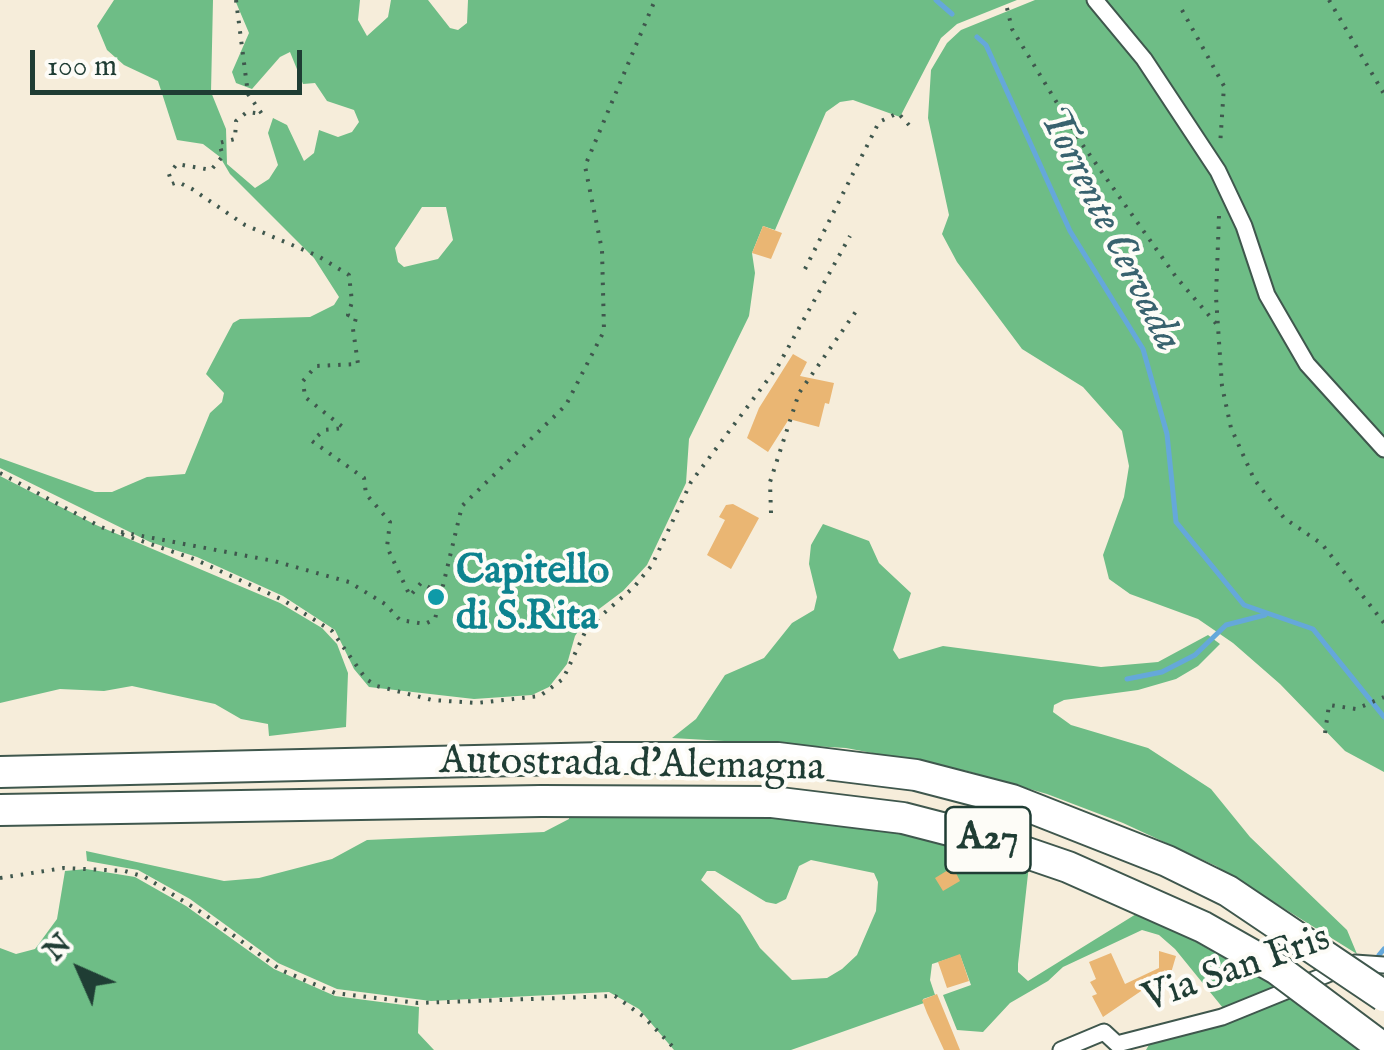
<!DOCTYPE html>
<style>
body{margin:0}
#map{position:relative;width:1384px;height:1050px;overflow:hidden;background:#f6edda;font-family:"IM FELL English",serif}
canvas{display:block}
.north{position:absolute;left:30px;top:920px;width:100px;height:100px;-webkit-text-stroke:8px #fdfcf7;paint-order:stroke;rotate:315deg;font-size:28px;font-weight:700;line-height:40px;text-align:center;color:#1f3d34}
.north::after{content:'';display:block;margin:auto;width:35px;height:45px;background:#1f3d34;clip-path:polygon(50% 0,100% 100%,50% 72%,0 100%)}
.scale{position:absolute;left:30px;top:50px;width:272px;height:45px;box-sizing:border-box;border:5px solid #1f3d34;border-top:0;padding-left:12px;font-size:30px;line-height:35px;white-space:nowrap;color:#1f3d34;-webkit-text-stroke:8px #fdfcf7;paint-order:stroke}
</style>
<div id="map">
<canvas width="1384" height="1050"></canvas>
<div class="north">N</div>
<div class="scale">100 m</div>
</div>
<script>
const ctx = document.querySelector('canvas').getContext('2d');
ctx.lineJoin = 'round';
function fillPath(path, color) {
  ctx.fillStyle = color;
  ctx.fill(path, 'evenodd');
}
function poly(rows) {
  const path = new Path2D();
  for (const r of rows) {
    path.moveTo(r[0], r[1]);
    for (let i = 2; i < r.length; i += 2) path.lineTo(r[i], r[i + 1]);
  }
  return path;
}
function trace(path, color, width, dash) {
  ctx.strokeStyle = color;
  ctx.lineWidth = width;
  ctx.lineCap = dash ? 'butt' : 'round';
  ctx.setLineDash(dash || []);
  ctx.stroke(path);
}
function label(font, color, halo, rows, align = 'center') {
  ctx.font = font + ' "IM FELL English",serif';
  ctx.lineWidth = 8;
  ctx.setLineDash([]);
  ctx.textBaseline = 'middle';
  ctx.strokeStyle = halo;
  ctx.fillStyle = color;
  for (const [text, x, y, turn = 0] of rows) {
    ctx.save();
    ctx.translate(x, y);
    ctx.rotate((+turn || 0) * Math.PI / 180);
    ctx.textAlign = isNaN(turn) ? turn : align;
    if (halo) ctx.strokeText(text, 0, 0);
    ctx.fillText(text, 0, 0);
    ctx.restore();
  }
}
const forest = poly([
 [114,0,213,0,211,92,226,129,227,164,255,188,269,179,278,165,268,133,273,118,287,125,304,161,314,153,319,130,338,137,352,132,359,122,354,110,327,101,315,83,303,84,290,52,280,57,252,89,236,83,232,72,249,33,235,0,360,0,358,20,367,36,388,17,391,0,428,0,450,28,458,30,467,23,468,0,1017,0,957,24,941,38,900,117,853,100,840,102,826,112,775,230,763,226,752,253,755,273,749,316,689,439,686,483,647,565,623,591,587,618,575,636,567,664,549,687,532,695,474,699,369,687,354,669,335,630,283,596,197,557,150,542,0,468,0,458,95,492,112,492,147,477,185,474,210,413,222,402,224,393,206,374,233,323,240,319,310,317,334,305,339,297,314,258,230,174,220,157,203,144,177,140,158,81,124,65,107,50,97,26],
 [422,207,446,207,453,240,438,259,404,267,398,262,395,248],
 [1035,0,1384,0,1384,772,1345,751,1280,684,1233,643,1198,619,1130,594,1109,579,1103,555,1124,497,1129,466,1122,431,1083,387,1022,349,957,262,942,234,949,215,928,118,931,70,947,43,961,30],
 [0,476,96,525,280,603,322,628,337,644,348,673,346,727,269,736,268,724,241,719,215,704,132,686,104,691,60,689,0,703],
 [823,524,869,541,879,563,911,593,893,650,899,659,943,646,1101,667,1158,662,1208,635,1220,644,1198,666,1176,679,1138,690,1064,700,1054,705,1053,712,1071,725,1148,748,1211,789,1250,837,1347,930,1357,954,1216,866,1123,823,1047,794,967,771,846,748,672,738,696,719,725,675,764,658,792,623,814,610,817,597,809,564,811,545],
 [569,811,720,811,902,832,1029,865,1018,964,1018,972,1028,981,1141,911,1279,989,1223,1008,1175,949,1159,935,1142,930,1063,967,1048,981,1010,1003,983,1032,957,1030,943,995,971,985,960,955,932,964,930,980,935,995,923,999,924,1003,791,1050,674,1050,639,1009,609,992,431,1001,337,989,278,963,190,899,138,870,87,861,86,851,224,881,259,878,332,859,367,840,544,832,569,819],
 [811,860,874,873,878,882,876,911,857,955,842,969,827,978,792,980,760,948,740,915,701,880,707,871,715,871,766,902,776,904,786,899,799,866],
 [86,869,135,877,186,906,274,969,335,996,419,1007,418,1033,434,1050,0,1050,0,948,16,954,35,949,57,919,65,871],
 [1291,997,1362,1050,1146,1050,1155,1034]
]);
const stream = poly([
 [936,0,952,14],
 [977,37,986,45,1070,231,1143,349,1167,434,1176,522,1244,605,1313,629,1384,717],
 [1127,679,1162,672,1195,655,1226,625,1265,615],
 [1379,955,1384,949]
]);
const building = poly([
 [763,226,782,233,771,259,752,253],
 [793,354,807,362,800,376,834,383,829,404,825,403,819,427,789,419,768,452,747,438,759,408],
 [733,504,759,518,731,569,707,555,725,520,719,517,726,505],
 [953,867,960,881,943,891,935,878],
 [1159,951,1176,956,1171,973,1164,970,1166,974,1103,1017,1092,996,1097,994,1090,982,1096,979,1089,962,1111,953,1125,984,1159,968],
 [960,954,969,981,947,988,938,962],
 [937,994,960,1050,944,1050,927,1013,922,1000]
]);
const path = poly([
 [236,0,248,94,262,114,247,112,236,121,235,139,219,143,223,156,211,170,177,164,169,174,172,184,178,182,192,189,245,225,318,256,349,275,352,302,348,315,356,318,353,329,358,364,316,366,303,381,305,397,344,428,324,430,312,441,364,478,366,494,390,522,387,547,410,596,421,583,443,595],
 [1329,0,1384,94],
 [1007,8,1012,29,1082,144,1176,277,1219,327],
 [1182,10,1224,86,1220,146],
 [1219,216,1216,297,1222,386,1231,428,1254,479,1284,518,1322,544,1384,623],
 [805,269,879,122,898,113,909,125],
 [0,473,101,527,194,559,283,600,332,631,366,679,377,686,432,700,477,703,540,696,563,679,587,628,634,587,652,565,691,482,778,366,850,236],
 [771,513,770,482,799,393,859,307],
 [121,532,274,561,349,582,385,604,400,620,425,624,435,619,462,506,566,405,604,331,602,250,585,166,655,0],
 [1325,733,1329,705,1356,709,1384,697],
 [0,878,64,868,125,871,145,877,204,914,281,970,335,993,418,1003,615,996,644,1017,676,1050]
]);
const street = poly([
 [1095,0,1144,59,1218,171,1244,226,1267,295,1307,364,1384,449],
 [1061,1050,1104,1032,1117,1044,1222,1017,1355,963,1384,965]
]);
const highway = poly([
 [0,772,604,758],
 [0,810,541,801]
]);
const highwayBridge = poly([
 [604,758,778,758,916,775,1012,800,1167,861,1228,891,1384,996],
 [541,801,772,802,903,818,992,841,1068,867,1203,927,1277,969,1384,1049]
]);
const markers = [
 [436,597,10,"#0f9aa8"]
];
const shields = [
 [988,840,85]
];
const shieldNames = [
 ["A27",988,840]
];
const cultureNames = [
 ["Capitello",456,574],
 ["di S.Rita",456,620]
];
const streetNames = [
 ["Autostrada d'Alemagna",632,767,1],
 ["Via San Fris",1237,971,-19]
];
const waterNames = [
 ["Torrente Cervada",1108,230,63]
];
fillPath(forest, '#6ebd86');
trace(stream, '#65a8da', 5);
fillPath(building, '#eab673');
trace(street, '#3f574d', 19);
trace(highway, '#3f574d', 34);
trace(path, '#3f574d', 4, [2.5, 8]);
trace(street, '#fff', 15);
trace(highway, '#fff', 30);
trace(highwayBridge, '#3f574d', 34, []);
trace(highwayBridge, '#fff', 30);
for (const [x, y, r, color] of markers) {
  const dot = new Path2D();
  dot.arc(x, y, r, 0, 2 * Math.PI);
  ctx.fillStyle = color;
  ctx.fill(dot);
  trace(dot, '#fdfcf7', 4);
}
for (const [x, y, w] of shields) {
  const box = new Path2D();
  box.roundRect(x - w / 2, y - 33, w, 66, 8);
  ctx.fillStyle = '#fdfcf7';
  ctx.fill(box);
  trace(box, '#1f3d34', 2.5);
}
label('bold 38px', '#1f3d34', null, shieldNames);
label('bold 40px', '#0d838f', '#fdfcf7', cultureNames, 'left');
label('40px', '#1f3d34', '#fdfcf7', streetNames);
label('italic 42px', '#38626e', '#fdfcf7', waterNames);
</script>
